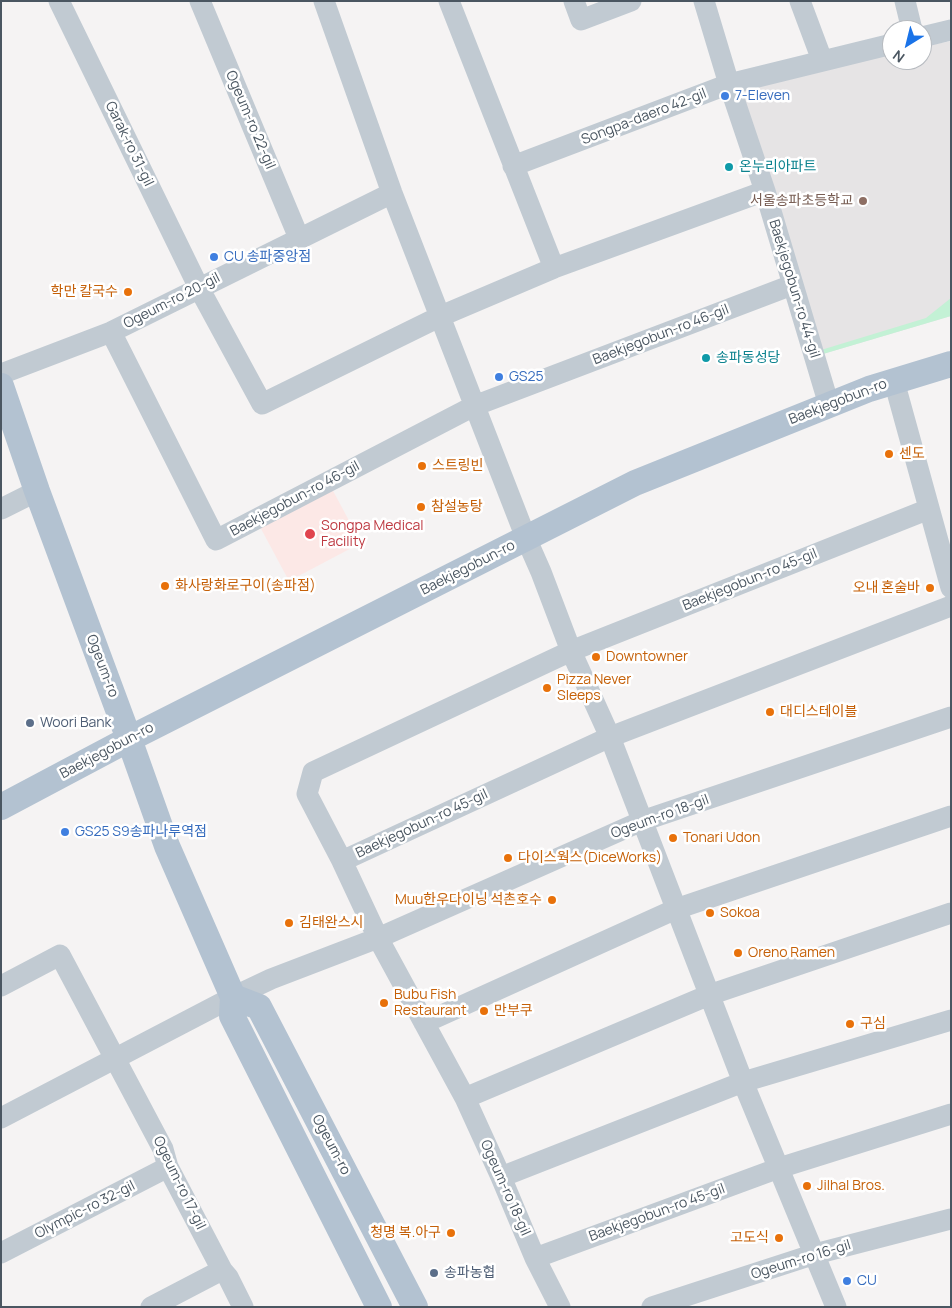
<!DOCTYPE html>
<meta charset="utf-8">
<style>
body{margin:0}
#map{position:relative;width:952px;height:1308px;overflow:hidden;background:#f5f3f3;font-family:Manrope,sans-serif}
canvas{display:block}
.frame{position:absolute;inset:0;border:2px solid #4a5661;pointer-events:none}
.north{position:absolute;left:882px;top:20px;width:50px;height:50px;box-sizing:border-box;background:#fff;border:1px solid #b7bbc0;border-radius:50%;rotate:216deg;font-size:14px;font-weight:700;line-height:20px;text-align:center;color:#4a5661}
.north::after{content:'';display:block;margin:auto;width:18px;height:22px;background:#1a73e8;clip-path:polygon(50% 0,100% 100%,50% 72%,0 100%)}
</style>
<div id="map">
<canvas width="952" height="1308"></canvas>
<div class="frame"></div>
<div class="north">N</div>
</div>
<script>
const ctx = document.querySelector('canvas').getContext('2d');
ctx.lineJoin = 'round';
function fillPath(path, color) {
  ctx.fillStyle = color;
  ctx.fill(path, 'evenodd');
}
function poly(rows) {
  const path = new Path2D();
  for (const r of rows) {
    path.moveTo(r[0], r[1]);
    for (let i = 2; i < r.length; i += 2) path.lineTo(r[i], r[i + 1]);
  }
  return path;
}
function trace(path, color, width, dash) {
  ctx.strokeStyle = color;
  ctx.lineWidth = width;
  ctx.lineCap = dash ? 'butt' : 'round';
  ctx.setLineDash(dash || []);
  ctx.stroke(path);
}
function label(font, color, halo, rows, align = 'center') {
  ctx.font = font + ' Manrope,"Noto Sans KR",sans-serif';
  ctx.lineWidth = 5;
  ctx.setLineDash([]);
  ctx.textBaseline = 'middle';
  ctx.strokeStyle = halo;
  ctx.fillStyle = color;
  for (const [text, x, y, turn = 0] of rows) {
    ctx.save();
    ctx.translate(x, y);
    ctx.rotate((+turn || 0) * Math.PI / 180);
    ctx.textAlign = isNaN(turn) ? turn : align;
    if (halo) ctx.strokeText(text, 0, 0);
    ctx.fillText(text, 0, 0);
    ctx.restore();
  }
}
const education = poly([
 [951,41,951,316,823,354,739,86,892,53,892,60,922,60,922,47]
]);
const medical = poly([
 [331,487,361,543,289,581,259,525]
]);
const green = poly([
 [951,298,951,316,823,354,821,350,926,318]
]);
const minor = poly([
 [59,1,199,288,262,404,441,316,554,268,765,191],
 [200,1,299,238],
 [324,1,392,193,526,538,541,572,571,651,610,737,743,1082,836,1307],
 [449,1,554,268],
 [574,1,581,20,631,1],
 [704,1,729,84,765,191,829,405],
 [800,1,822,60],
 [905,1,912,30],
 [922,37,951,30],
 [513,166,729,84,892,44],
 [111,332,216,540,474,406,792,285],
 [1,374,111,332,392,193],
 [894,381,951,588],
 [1,509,37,491],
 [342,861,610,737,951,606],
 [1,986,60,955,163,1149,168,1167,222,1270,228,1277,243,1307],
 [424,1023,676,909,951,816],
 [465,1098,709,995,951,913],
 [1,1118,233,997,271,979,378,938,642,821,951,717],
 [501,1177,743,1082,951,1020],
 [1,1253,168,1167],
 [535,1258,779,1168,951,1114],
 [151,1307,222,1270],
 [560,1307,535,1258,501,1177,465,1098,378,938,342,861,307,794,313,772,571,651,929,509],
 [652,1307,815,1254,951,1219]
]);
const major = poly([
 [1,386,37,491,129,739,167,846,233,997,232,1016,379,1307],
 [1,807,129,739,635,483,869,389,951,364],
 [233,997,259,1007,415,1307]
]);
const markers = [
 [725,96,5,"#3f7fe0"],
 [729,167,5,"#0f9aa8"],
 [863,201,5,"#8d6e63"],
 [214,257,5,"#3f7fe0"],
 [128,292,5,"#e8710a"],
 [706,358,5,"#0f9aa8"],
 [499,377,5,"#3f7fe0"],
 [889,454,5,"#e8710a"],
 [422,466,5,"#e8710a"],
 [421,507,5,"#e8710a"],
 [310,534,6,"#e0444e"],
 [165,586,5,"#e8710a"],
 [930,588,5,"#e8710a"],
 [596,657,5,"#e8710a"],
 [547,688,5,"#e8710a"],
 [770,712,5,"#e8710a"],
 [30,723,5,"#5c6f8a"],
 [65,832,5,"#3f7fe0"],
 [673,838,5,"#e8710a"],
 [508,858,5,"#e8710a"],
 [552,900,5,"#e8710a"],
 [710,913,5,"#e8710a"],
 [289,923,5,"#e8710a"],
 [738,953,5,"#e8710a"],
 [384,1003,5,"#e8710a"],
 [484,1011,5,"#e8710a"],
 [850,1024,5,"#e8710a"],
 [807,1186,5,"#e8710a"],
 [451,1233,5,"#e8710a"],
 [779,1238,5,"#e8710a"],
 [434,1273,5,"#5c6f8a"],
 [847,1281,5,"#3f7fe0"]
];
const shopNames = [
 ["7-Eleven",735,96],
 ["CU 송파중앙점",224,257],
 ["GS25",509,377],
 ["GS25 S9송파나루역점",75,832],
 ["CU",857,1281]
];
const streetNames = [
 ["Songpa-daero 42-gil",644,117,-21],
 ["Ogeum-ro 22-gil",250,120,67],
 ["Garak-ro 31-gil",129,144,64],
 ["Baekjegobun-ro 44-gil",794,289,73],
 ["Ogeum-ro 20-gil",172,301,-27],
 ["Baekjegobun-ro 46-gil",661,335,-21],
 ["Baekjegobun-ro",838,402,-21],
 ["Baekjegobun-ro 46-gil",295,499,-28],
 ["Baekjegobun-ro",468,568,-27],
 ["Baekjegobun-ro 45-gil",750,580,-22],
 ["Ogeum-ro",102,666,69],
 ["Baekjegobun-ro",107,751,-28],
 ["Ogeum-ro 18-gil",660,817,-20],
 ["Baekjegobun-ro 45-gil",422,824,-25],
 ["Ogeum-ro",331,1145,62],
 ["Ogeum-ro 17-gil",179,1183,64],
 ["Ogeum-ro 18-gil",505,1188,66],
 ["Olympic-ro 32-gil",85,1210,-27],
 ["Baekjegobun-ro 45-gil",657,1213,-20],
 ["Ogeum-ro 16-gil",801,1260,-17]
];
const cultureNames = [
 ["온누리아파트",739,167],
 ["송파동성당",716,358]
];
const educationNames = [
 ["서울송파초등학교",853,201]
];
const foodNames = [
 ["학만 칼국수",118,292,"right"],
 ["센도",899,454],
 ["스트링빈",432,466],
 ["참설농탕",431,507],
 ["화사랑화로구이(송파점)",175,586],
 ["오내 혼술바",920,588,"right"],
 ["Downtowner",606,657],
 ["Pizza Never",557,680],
 ["Sleeps",557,696],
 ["대디스테이블",780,712],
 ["Tonari Udon",683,838],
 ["다이스웍스(DiceWorks)",518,858],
 ["Muu한우다이닝 석촌호수",542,900,"right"],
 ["Sokoa",720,913],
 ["김태완스시",299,923],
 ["Oreno Ramen",748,953],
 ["Bubu Fish",394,995],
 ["Restaurant",394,1011],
 ["만부쿠",494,1011],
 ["구심",860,1024],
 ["Jilhal Bros.",817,1186],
 ["청명 복.아구",441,1233,"right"],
 ["고도식",769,1238,"right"]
];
const healthNames = [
 ["Songpa Medical",321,526],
 ["Facility",321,542]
];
const serviceNames = [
 ["Woori Bank",40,723],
 ["송파농협",444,1273]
];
fillPath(education, '#e6e4e5');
fillPath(medical, '#fce8e6');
fillPath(green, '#c3f1d5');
trace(minor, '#c1cad2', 21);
trace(major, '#b3c2d1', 26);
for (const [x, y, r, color] of markers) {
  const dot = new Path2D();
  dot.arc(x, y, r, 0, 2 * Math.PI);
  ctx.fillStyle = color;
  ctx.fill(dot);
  trace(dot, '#fff', 2);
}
label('14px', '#366cbe', '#fff', shopNames, 'left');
label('14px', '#4a5661', '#fff', streetNames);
label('14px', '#0d838f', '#fff', cultureNames, 'left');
label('14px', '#785e54', '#fff', educationNames, 'right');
label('14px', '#c56008', '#fff', foodNames, 'left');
label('14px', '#be3a42', '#fff', healthNames, 'left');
label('14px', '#4e5e75', '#fff', serviceNames, 'left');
</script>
